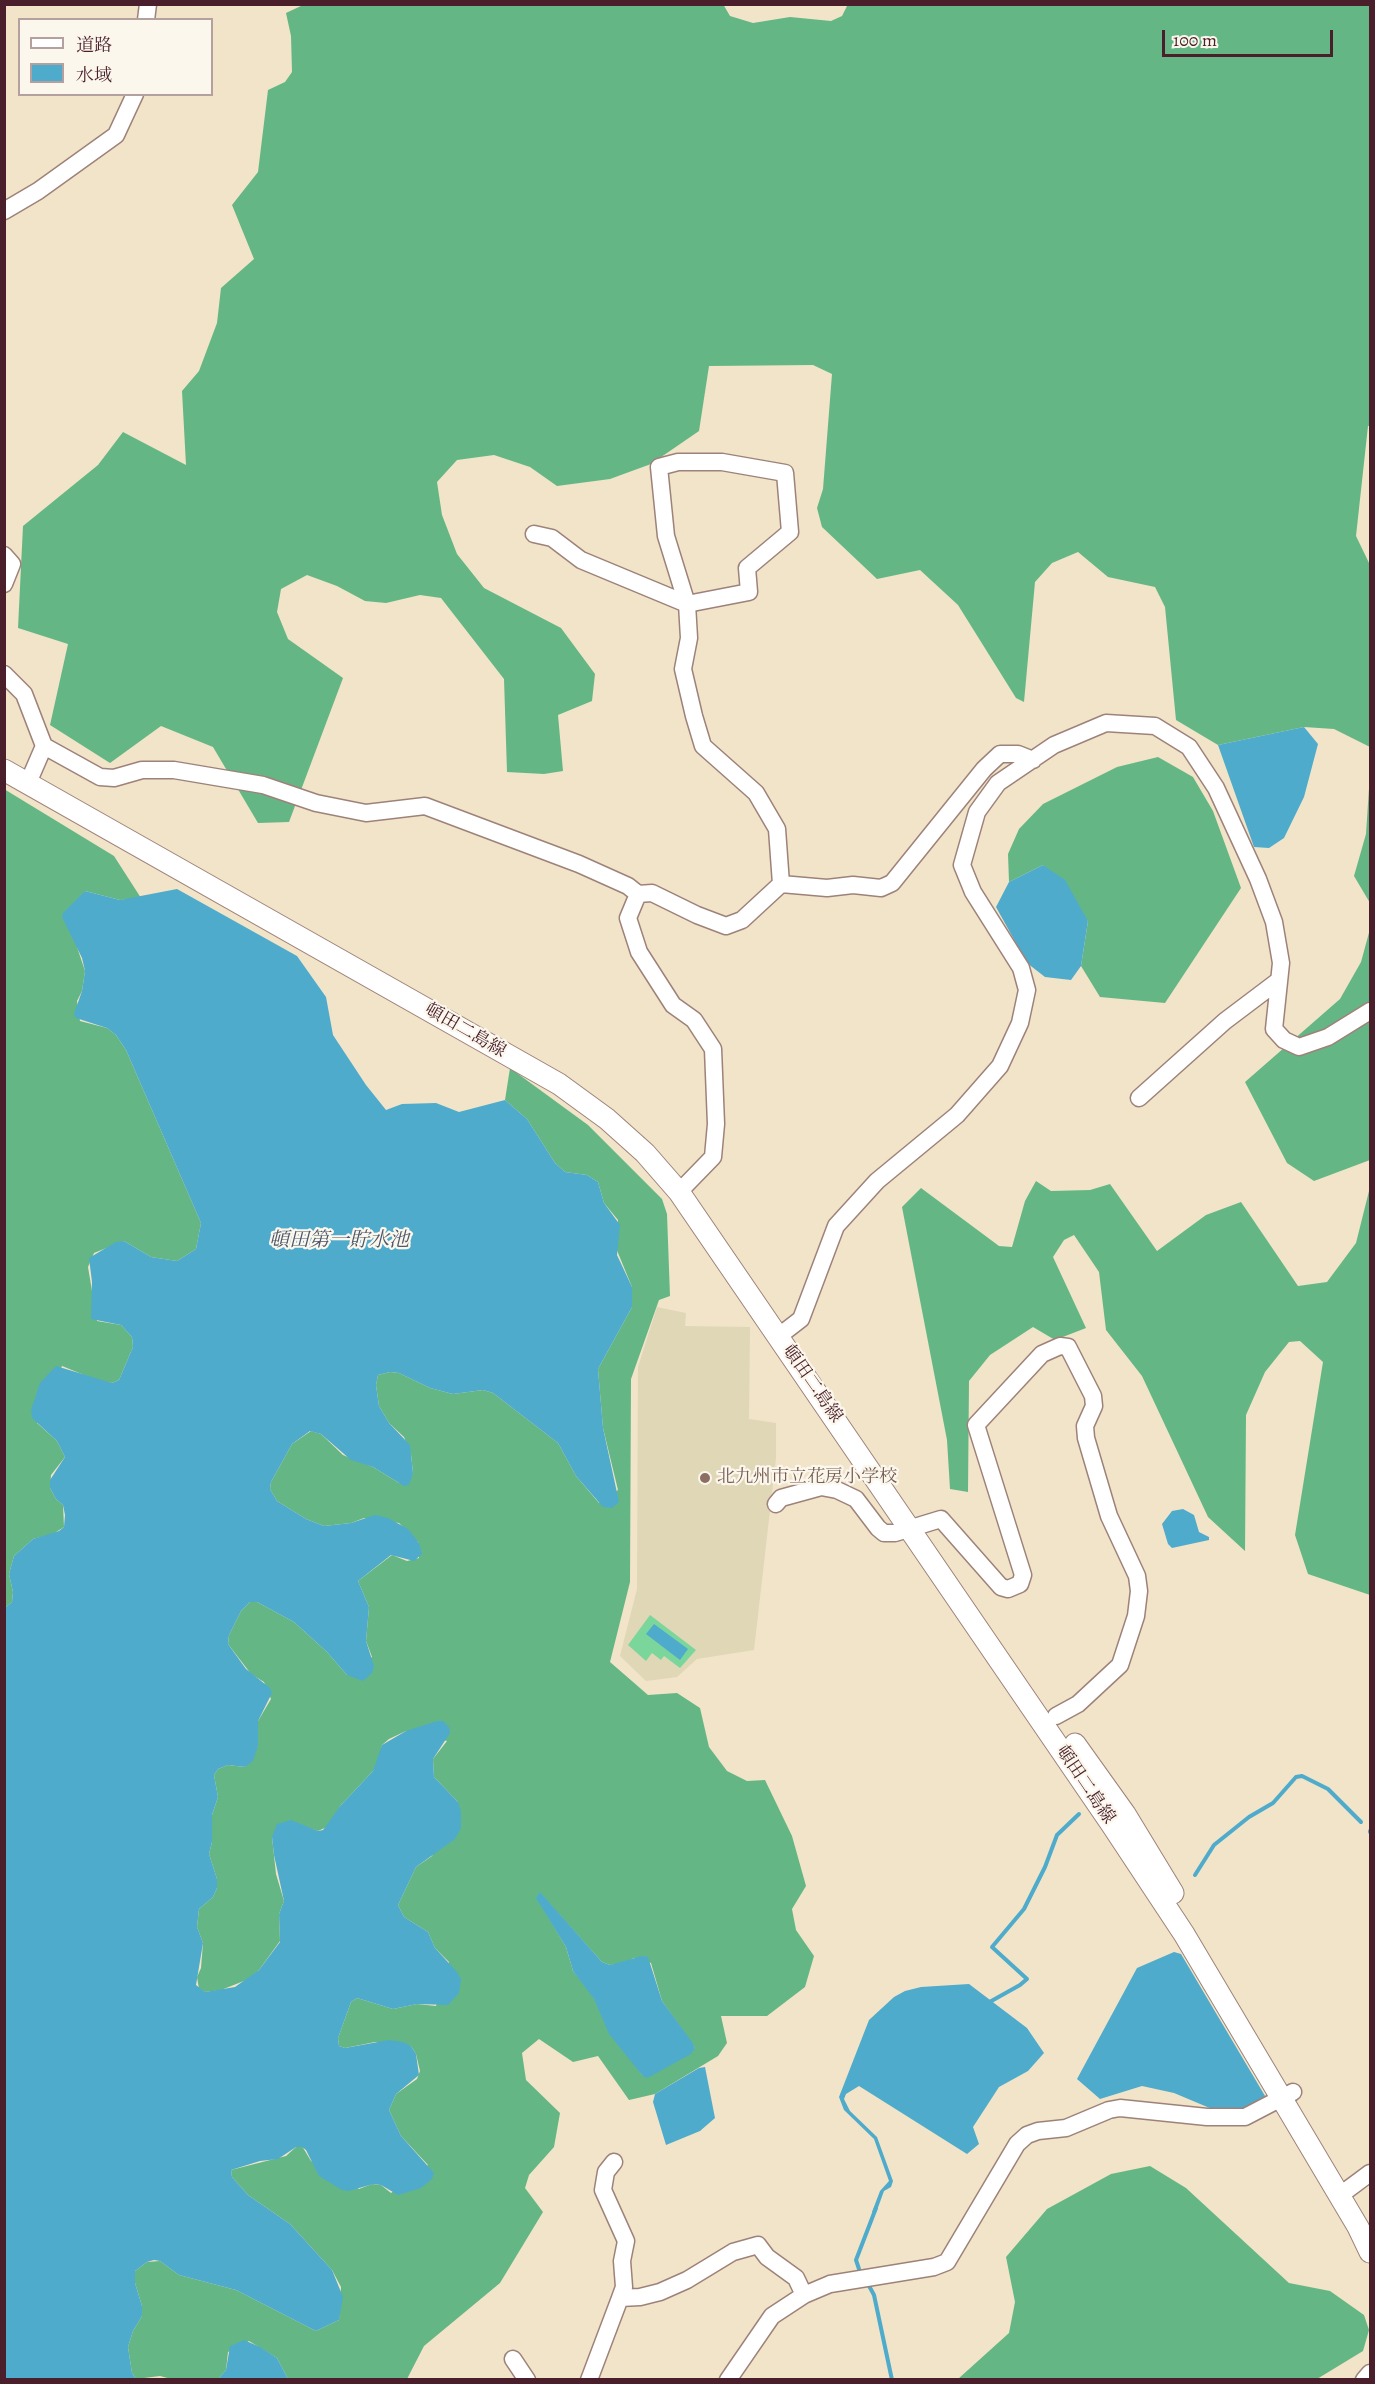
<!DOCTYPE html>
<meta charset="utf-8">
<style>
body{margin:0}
#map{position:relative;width:1375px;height:2384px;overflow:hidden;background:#f1e4c8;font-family:Alegreya,"Noto Serif JP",serif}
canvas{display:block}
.frame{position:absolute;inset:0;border:6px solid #4a1f2b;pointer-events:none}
.legend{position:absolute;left:18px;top:18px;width:195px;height:78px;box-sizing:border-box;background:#fbf7ec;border:2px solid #b4a19f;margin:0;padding:8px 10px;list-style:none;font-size:18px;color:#4a1f2b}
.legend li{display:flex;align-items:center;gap:12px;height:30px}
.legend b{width:30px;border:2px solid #b4a19f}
.scale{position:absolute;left:1162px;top:30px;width:171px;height:27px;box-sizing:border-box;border:3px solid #4a1f2b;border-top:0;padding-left:8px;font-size:18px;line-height:21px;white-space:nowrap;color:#4a1f2b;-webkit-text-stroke:4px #fbf7ec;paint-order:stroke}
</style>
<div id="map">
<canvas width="1375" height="2384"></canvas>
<div class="frame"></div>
<ul class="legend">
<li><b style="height:8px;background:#fff"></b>道路</li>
<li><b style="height:16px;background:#4eabcc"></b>水域</li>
</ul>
<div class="scale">100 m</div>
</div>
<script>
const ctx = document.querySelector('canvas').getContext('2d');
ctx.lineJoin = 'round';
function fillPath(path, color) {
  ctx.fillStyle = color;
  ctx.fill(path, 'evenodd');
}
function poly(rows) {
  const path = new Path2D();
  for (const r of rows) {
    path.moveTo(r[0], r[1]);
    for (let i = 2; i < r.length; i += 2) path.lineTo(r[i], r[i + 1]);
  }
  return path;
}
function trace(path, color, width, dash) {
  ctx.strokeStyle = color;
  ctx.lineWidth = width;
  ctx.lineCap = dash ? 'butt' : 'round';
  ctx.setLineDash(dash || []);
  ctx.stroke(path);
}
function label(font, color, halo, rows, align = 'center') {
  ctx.font = font + ' Alegreya,"Noto Serif JP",serif';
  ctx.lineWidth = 4.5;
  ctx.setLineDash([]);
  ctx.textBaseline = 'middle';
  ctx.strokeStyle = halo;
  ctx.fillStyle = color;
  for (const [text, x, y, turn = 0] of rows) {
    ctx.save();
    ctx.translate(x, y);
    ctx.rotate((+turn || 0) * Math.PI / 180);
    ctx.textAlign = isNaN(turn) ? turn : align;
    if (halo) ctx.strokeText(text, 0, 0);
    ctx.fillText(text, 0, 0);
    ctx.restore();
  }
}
const built = poly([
 [657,1307,686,1313,685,1326,750,1327,749,1419,776,1423,776,1458,754,1650,697,1659,677,1677,646,1681,620,1656,637,1589,638,1367]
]);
const green = poly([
 [650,1615,696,1650,680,1668,664,1656,661,1660,652,1653,646,1661,628,1645]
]);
const forest = poly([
 [723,4,730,16,753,23,790,17,831,21,842,16,848,4,1370,5,1370,426,1368,426,1356,536,1370,565,1370,747,1334,729,1304,727,1218,745,1176,720,1165,607,1155,587,1108,577,1078,552,1052,563,1035,582,1024,702,1016,698,958,605,920,570,877,579,822,527,817,508,823,489,832,374,813,365,709,366,699,431,651,464,610,479,557,486,530,467,494,455,457,460,437,482,442,515,457,554,484,588,561,628,595,674,592,701,558,715,563,771,544,774,507,772,504,679,441,598,420,595,386,603,365,601,337,586,307,575,281,589,277,612,288,639,343,678,289,822,258,823,213,747,161,726,110,763,50,725,68,644,18,628,23,526,98,465,123,432,186,465,182,391,199,371,217,323,221,288,254,259,232,205,258,172,268,90,285,82,292,72,291,36,286,13,303,5],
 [1158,757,1193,777,1213,811,1241,888,1165,1003,1100,997,1081,966,1088,921,1043,865,1009,882,1008,854,1019,829,1043,804,1117,767],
 [1370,773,1370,903,1354,876,1366,834],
 [4,789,114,856,141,898,120,900,85,891,77,947,85,971,82,991,77,1001,80,1021,107,1028,116,1035,126,1050,201,1223,196,1249,177,1261,151,1257,124,1241,94,1253,88,1267,97,1321,121,1325,132,1337,133,1347,119,1380,112,1383,99,1381,62,1366,37,1423,57,1441,65,1457,51,1475,50,1488,56,1499,63,1505,64,1527,53,1534,33,1539,14,1556,9,1574,13,1592,12,1602,5,1608],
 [1370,929,1370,1160,1314,1181,1287,1163,1245,1082,1340,999,1361,962],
 [510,1068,588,1125,662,1199,667,1214,670,1296,659,1300,631,1379,630,1582,610,1662,648,1695,677,1693,700,1708,709,1747,727,1771,747,1781,765,1780,792,1836,806,1886,792,1909,796,1930,814,1956,805,1987,767,2016,721,2016,727,2043,718,2056,655,2094,629,2100,598,2056,573,2062,539,2039,522,2053,526,2080,560,2113,554,2147,529,2175,525,2188,543,2212,500,2283,424,2346,407,2379,288,2379,277,2358,249,2341,228,2352,226,2370,218,2379,171,2379,160,2376,136,2379,132,2373,128,2347,133,2331,142,2316,142,2306,135,2283,135,2271,147,2262,160,2261,179,2275,236,2290,316,2331,339,2320,341,2287,332,2270,290,2224,248,2195,232,2177,231,2170,286,2156,296,2147,302,2146,311,2161,359,2189,372,2184,381,2185,391,2193,428,2165,401,2136,389,2110,396,2094,417,2079,420,2071,416,2054,411,2046,375,2042,345,2048,339,2046,338,2038,351,2002,357,1998,393,2009,417,2004,436,2006,449,1962,435,1948,428,1932,404,1917,398,1905,416,1867,432,1856,458,1802,434,1777,433,1759,447,1741,406,1731,389,1739,382,1745,379,1762,373,1771,341,1805,329,1826,318,1831,306,1827,272,1837,276,1874,284,1901,279,1914,280,1941,259,1970,249,1979,221,1990,205,1992,199,1989,197,1977,201,1968,203,1943,197,1927,199,1909,213,1897,217,1888,217,1879,209,1854,212,1842,212,1815,218,1797,214,1775,218,1769,228,1765,245,1767,258,1746,258,1721,271,1699,264,1682,251,1674,228,1644,229,1635,241,1611,250,1602,257,1602,294,1622,327,1652,347,1675,372,1657,366,1641,369,1607,358,1581,392,1555,407,1561,419,1558,419,1543,399,1523,364,1518,351,1523,324,1526,306,1519,277,1501,270,1489,271,1482,292,1444,311,1431,321,1434,343,1455,373,1467,399,1483,413,1473,411,1454,404,1437,389,1423,379,1406,376,1385,378,1375,390,1372,399,1373,430,1388,453,1394,483,1390,493,1393,558,1443,576,1476,599,1503,618,1490,603,1428,598,1369,632,1307,632,1287,616,1248,618,1220,604,1203,598,1182,587,1175,565,1172,555,1163,527,1119,505,1100],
 [540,1893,602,1962,610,1965,622,1964,634,1958,651,1963,662,2001,695,2048,642,2075,588,1989,573,1971,566,1947,537,1898],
 [1036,1181,1051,1191,1090,1190,1110,1184,1157,1251,1206,1215,1241,1202,1298,1286,1327,1282,1356,1243,1370,1187,1370,1595,1308,1574,1295,1535,1323,1362,1300,1341,1289,1342,1265,1372,1246,1415,1245,1551,1208,1517,1142,1376,1106,1330,1099,1272,1074,1235,1064,1240,1053,1257,1086,1328,1055,1340,1033,1327,990,1355,969,1381,968,1492,950,1489,947,1440,902,1207,921,1188,999,1246,1012,1247,1025,1201],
 [1150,2166,1186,2188,1289,2283,1330,2291,1364,2315,1369,2330,1363,2351,1317,2379,958,2379,1009,2333,1015,2302,1006,2257,1047,2209,1111,2174]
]);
const water = poly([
 [1304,727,1318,744,1304,797,1284,838,1269,848,1254,847,1218,745],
 [1043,865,1065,880,1088,921,1081,966,1071,980,1045,977,1027,963,996,907,1009,882],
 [177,889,297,956,326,997,333,1035,366,1085,386,1110,402,1104,436,1103,459,1112,505,1100,527,1119,555,1163,565,1172,587,1175,598,1182,604,1203,620,1225,617,1255,632,1287,632,1307,598,1369,603,1428,619,1502,612,1508,603,1507,576,1476,558,1443,493,1393,483,1390,453,1394,430,1388,399,1373,390,1372,378,1375,376,1385,379,1406,389,1423,410,1445,413,1473,409,1485,404,1486,373,1467,351,1460,321,1434,310,1431,292,1444,271,1482,270,1489,277,1501,306,1519,324,1526,351,1523,375,1515,388,1518,408,1529,419,1543,422,1554,414,1561,391,1555,358,1581,369,1607,366,1641,374,1666,372,1673,363,1681,347,1675,327,1652,294,1622,257,1602,250,1602,241,1611,229,1635,228,1644,246,1669,270,1688,272,1693,258,1721,258,1746,253,1761,245,1767,228,1765,218,1769,214,1775,218,1797,212,1815,212,1842,209,1854,217,1879,217,1888,213,1897,199,1909,197,1927,203,1943,196,1985,205,1992,235,1987,259,1970,280,1942,279,1914,284,1901,274,1855,272,1837,277,1824,291,1820,318,1831,323,1830,341,1805,373,1771,382,1745,406,1731,437,1721,443,1721,449,1727,450,1733,433,1759,434,1777,458,1802,461,1812,461,1828,455,1839,416,1867,398,1905,404,1917,428,1932,435,1948,457,1972,461,1979,459,1993,448,2005,417,2004,393,2009,357,1998,351,2002,338,2038,339,2046,345,2048,389,2040,403,2042,411,2046,416,2054,419,2075,396,2094,389,2110,401,2136,434,2173,432,2179,421,2188,398,2195,381,2185,373,2184,349,2191,342,2190,319,2176,306,2150,302,2147,296,2147,278,2159,260,2161,231,2170,232,2177,248,2195,290,2224,332,2270,343,2297,339,2320,316,2331,236,2290,179,2275,160,2261,154,2260,147,2262,135,2271,135,2283,142,2306,142,2316,133,2331,128,2347,132,2373,136,2379,5,2379,5,1608,12,1602,13,1592,9,1574,14,1556,33,1539,59,1531,64,1527,65,1515,63,1505,56,1499,50,1488,50,1480,65,1457,57,1441,32,1418,31,1410,40,1383,56,1366,112,1383,119,1380,133,1347,132,1337,121,1325,91,1319,92,1282,89,1258,116,1242,124,1241,151,1257,177,1261,196,1249,201,1223,126,1050,116,1035,107,1028,76,1018,74,1014,82,991,85,971,82,958,62,917,63,913,85,891,120,900],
 [1183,1509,1194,1515,1199,1532,1209,1537,1209,1540,1172,1548,1168,1544,1162,1524,1172,1511],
 [654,1624,688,1649,680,1660,646,1634],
 [540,1892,602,1962,610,1965,642,1956,648,1957,662,2001,692,2042,695,2048,691,2054,651,2076,646,2078,642,2075,609,2034,594,1999,573,1971,566,1947,536,1898],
 [1174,1952,1181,1954,1268,2101,1244,2114,1224,2114,1174,2093,1142,2086,1100,2099,1077,2079,1137,1968],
 [969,1984,1027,2028,1044,2053,1028,2071,999,2087,973,2127,979,2144,967,2154,859,2086,846,2094,844,2099,850,2111,877,2137,893,2181,891,2187,884,2191,876,2213,872,2212,880,2191,889,2181,874,2139,844,2110,839,2097,869,2020,894,1997,905,1991,921,1987],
 [705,2067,715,2118,700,2131,666,2145,653,2102,655,2094,699,2068],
 [244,2340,260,2347,277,2358,288,2379,218,2379,226,2370,230,2346]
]);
const stream = poly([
 [1370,1831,1370,1832],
 [1195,1875,1214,1845,1249,1817,1273,1803,1296,1777,1302,1776,1328,1789,1361,1822],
 [986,2004,1020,1985,1027,1979,992,1947,1024,1909,1045,1867,1057,1835,1079,1814],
 [860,2272,856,2260,876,2208],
 [868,2284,874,2295,892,2380]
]);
const minor = poly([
 [146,20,148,4],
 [4,211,38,191,116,135,135,94],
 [534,534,552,538,581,560,687,604,749,592,747,568,790,532,785,473,722,462,678,462,659,467,666,536,687,604,689,638,683,669,694,716,703,746,756,793,777,829,781,884],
 [4,555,12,564,4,584],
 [4,674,24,694,44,746,100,777,114,778,142,770,174,770,263,785,316,803,366,813,425,806,579,864,628,886,638,894,652,893,697,915,726,926,742,920,781,884,827,888,853,885,881,888,892,883,984,769,1000,754,1018,754,1033,760],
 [28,783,44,746],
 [638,894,628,918,639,952,673,1005,694,1020,713,1049,716,1124,713,1157,679,1192],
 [1139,1098,1225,1021,1278,981],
 [779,1336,801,1319,836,1226,877,1181,957,1115,1000,1066,1020,1023,1027,990,1021,968,973,892,962,865,977,812,998,783,1054,745,1106,723,1155,726,1189,747,1216,788,1258,879,1274,922,1281,963,1274,1029,1284,1040,1299,1047,1328,1037,1370,1011],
 [776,1504,781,1498,821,1487,837,1490,856,1499,878,1528,884,1533,895,1533,941,1519,1001,1587,1008,1589,1020,1584,1023,1575,976,1425,1042,1354,1060,1346,1068,1347,1093,1396,1094,1406,1085,1426,1086,1438,1109,1516,1137,1576,1139,1591,1136,1616,1120,1665,1078,1704,1056,1716],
 [614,2162,606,2172,603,2190,626,2241,622,2261,624,2287,620,2298],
 [1339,2196,1370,2173],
 [513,2359,527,2380],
 [589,2380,620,2298,640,2297,660,2292,687,2280,733,2252,758,2245,767,2257,796,2278,804,2295],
 [728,2380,772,2316,804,2295,830,2284,934,2267,947,2262,1017,2144,1027,2135,1038,2131,1066,2128,1109,2110,1120,2108,1207,2117,1245,2117,1293,2092],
 [1364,2380,1370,2373]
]);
const major = poly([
 [4,770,559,1084,607,1119,645,1153,679,1192,1112,1825,1184,1934,1358,2227,1370,2252],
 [1075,1744,1125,1814,1173,1893]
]);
const markers = [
 [705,1478,6,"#8d6e63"]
];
const streetNames = [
 ["頓田二島線",465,1031,30],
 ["頓田二島線",812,1384,55],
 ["頓田二島線",1085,1785,56]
];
const educationNames = [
 ["北九州市立花房小学校",717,1478]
];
const waterNames = [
 ["頓田第一貯水池",339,1241]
];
fillPath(built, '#e0d7b7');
fillPath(green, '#7bd69c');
fillPath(forest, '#64b784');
fillPath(water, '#4eabcc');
trace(stream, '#4eabcc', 4);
trace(minor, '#9e827a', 19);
trace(major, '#9e827a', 23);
trace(minor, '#fff', 16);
trace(major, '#fff', 21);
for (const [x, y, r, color] of markers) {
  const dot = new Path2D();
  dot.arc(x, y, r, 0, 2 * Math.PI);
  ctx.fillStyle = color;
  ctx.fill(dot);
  trace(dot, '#fbf7ec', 2);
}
label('18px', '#4a1f2b', '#fbf7ec', streetNames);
label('18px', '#785e54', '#fbf7ec', educationNames, 'left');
label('italic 20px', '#4c576b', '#fbf7ec', waterNames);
</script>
